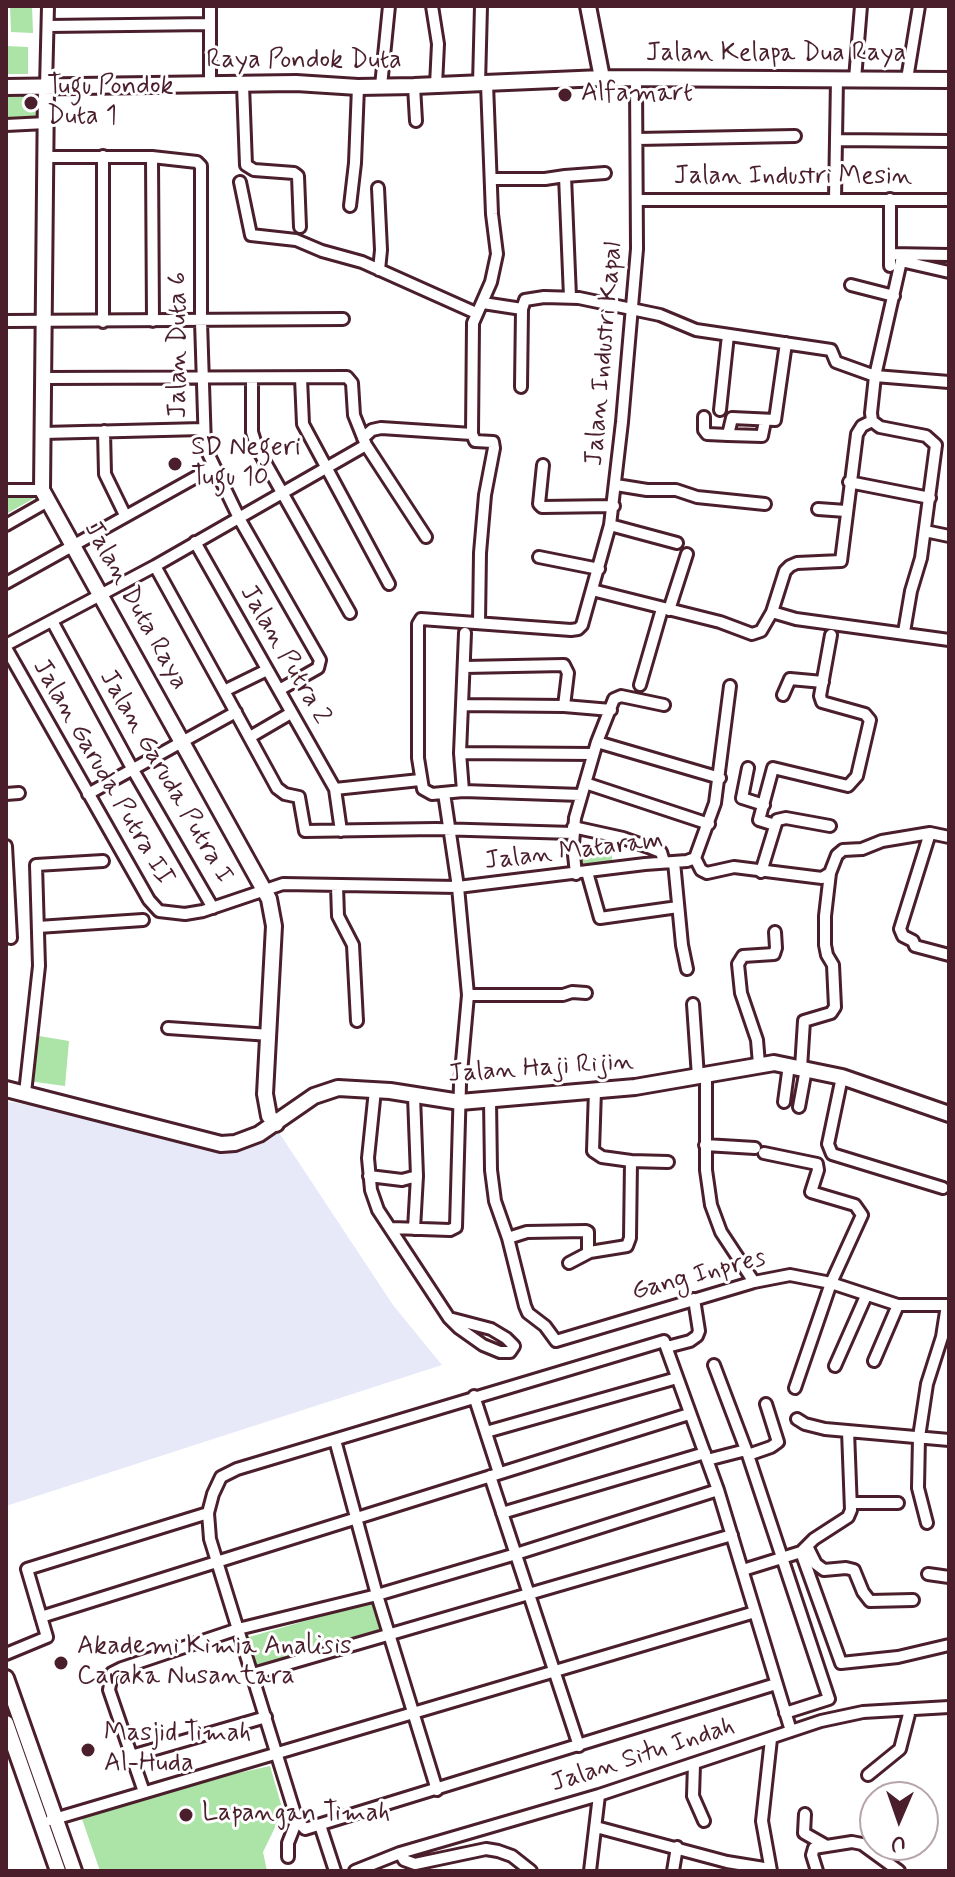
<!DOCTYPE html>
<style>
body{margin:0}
#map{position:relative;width:955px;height:1877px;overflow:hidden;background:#fff;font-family:Mynerve,sans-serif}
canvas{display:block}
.frame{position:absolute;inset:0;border:8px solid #4a1f2b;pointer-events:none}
.north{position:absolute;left:859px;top:1781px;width:80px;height:80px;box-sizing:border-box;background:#fff;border:2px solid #b7a5aa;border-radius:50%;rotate:182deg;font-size:22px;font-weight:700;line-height:32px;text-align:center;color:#4a1f2b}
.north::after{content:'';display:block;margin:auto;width:28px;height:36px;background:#4a1f2b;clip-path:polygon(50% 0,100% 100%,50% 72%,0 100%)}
</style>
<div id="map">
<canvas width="955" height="1877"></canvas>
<div class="frame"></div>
<div class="north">U</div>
</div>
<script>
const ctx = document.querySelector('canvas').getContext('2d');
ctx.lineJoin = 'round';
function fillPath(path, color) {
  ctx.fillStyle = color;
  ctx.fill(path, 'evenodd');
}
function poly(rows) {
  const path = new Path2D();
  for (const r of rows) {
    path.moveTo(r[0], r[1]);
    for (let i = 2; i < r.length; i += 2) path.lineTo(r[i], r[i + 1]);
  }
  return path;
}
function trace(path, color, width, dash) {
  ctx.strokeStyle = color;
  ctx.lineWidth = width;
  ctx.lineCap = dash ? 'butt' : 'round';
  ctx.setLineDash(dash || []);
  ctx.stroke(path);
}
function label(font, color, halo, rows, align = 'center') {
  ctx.font = font + ' Mynerve,sans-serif';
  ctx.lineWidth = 6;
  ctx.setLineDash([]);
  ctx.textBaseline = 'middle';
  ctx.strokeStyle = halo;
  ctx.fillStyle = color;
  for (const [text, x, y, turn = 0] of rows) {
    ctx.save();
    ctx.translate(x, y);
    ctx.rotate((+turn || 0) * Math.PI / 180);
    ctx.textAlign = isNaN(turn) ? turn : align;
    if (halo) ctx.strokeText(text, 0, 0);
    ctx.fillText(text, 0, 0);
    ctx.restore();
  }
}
const built = poly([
 [6,1101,217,1140,274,1125,393,1305,442,1365,6,1506]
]);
const green = poly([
 [10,6,32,6,33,33,11,32],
 [6,46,28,47,28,74,6,74],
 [42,90,42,117,6,118,6,92],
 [6,490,40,495,6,514],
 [611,844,612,861,582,864,581,847],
 [27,1034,69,1041,65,1086,21,1080],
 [372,1602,382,1633,258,1669,249,1637],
 [270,1766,283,1811,263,1852,267,1871,100,1871,82,1819,144,1794]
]);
const street = poly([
 [210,6,210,86],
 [432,6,438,44,436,85],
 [48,26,210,24],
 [855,79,861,6],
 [907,79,919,6],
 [479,84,481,6],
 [243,85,246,165,254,170,294,173,298,176,300,227],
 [381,86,389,6],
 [414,86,416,121],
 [46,87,48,6],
 [6,125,46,123],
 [637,139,795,136],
 [837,140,949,141],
 [103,156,103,322],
 [46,157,152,157,197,162,201,166,201,321,205,447,240,520,320,660,318,668,279,690],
 [152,157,153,321],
 [565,176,605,173],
 [491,179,545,179,565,176,570,297],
 [240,182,251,235,296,240,322,251,362,262,476,313],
 [378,188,381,250,379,270],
 [835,199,837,79],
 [637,200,949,200],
 [350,206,355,163,358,87],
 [890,254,949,255],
 [890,266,890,199],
 [851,285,894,296],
 [483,303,522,309],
 [6,321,343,319],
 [44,378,347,377,352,383,354,415,366,445,426,537],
 [252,378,252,432,257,448,350,613],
 [301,378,303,424,389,584],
 [521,387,522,309,525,300,544,297,579,298,660,315,696,330,831,350,836,362,875,376,949,382],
 [720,410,728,335],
 [704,417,704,430,707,434,728,435,732,418,775,420,786,343],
 [104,431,105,474,125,515],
 [43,433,203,429],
 [728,435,762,436,765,421],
 [363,438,372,430,381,428,472,434],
 [543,465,539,504,542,507,614,506],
 [849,482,930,498],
 [616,485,647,490,676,490,697,497,765,504],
 [6,490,42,490],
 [818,509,846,511],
 [6,525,48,501],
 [610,525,677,543],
 [925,531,949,536],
 [195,542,335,789,341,831],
 [539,557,599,569],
 [155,566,224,691],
 [6,583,214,467],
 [592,590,720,622,752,634,761,631,772,612,796,619,949,640],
 [669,610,687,554],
 [772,612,785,571,790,566,797,563,841,561,857,434,862,426,872,421],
 [52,621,133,770,213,908],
 [479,623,480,553,485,495,494,448,493,442,475,441,472,434,473,323,491,282,497,254,492,214,487,84],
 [904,632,911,591,921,558,936,445,926,436,880,427,872,421,871,413,875,376,901,261,949,272],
 [6,645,155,566,366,445],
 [6,648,149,900,159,911,185,914,203,911,283,884,458,887,645,864,687,861,695,858],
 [465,667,564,665,568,673,564,706],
 [267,670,224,691,277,788,285,794,299,797,305,831,436,829,573,833],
 [640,685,662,609],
 [783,695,790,679,823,682],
 [463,705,564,706,611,710],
 [250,737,291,713],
 [597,742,720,778],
 [460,753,593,754],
 [748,768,742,798,764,805],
 [585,783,709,824],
 [335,789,420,780],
 [463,791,460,753,465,633],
 [6,794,19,793],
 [88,794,236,712],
 [581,795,463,791,432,794,423,789,418,758,418,624,421,619,571,630,578,629,582,625,610,525,622,422,637,249,636,79],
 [775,825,759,820,773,768,848,786,857,776,870,720,865,714,822,702,820,696,831,635],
 [573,827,623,838,651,848,661,852,664,862],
 [930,833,900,929,903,936,913,941,915,946,949,955],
 [6,846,11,938],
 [695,858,701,870,707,873,734,867,822,878,830,873,837,855,843,850,862,849,882,841,930,833,949,837],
 [695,858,715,803,730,686],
 [674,862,682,945,687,969],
 [587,872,600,918,678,907],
 [761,872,777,820,786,818,830,826],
 [576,874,573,845,575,818,597,742,614,699,621,696,664,705],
 [337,886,338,916,353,945,357,1021],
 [38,927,143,920],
 [468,995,563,995,572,992,586,993],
 [693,1004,698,1077],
 [168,1028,270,1035],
 [759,1064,757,1040,741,993,738,964,743,956,774,954,776,948,775,932],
 [801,1068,804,1021,831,1013,835,1007,833,965,827,955,825,945,825,916,830,873],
 [706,1076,706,1170,711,1205,721,1232,754,1282],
 [842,1077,828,1144,832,1154,943,1188],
 [375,1090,368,1158,371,1190,378,1210,449,1318,459,1328,483,1345,500,1352,510,1352,514,1346,506,1338,491,1329,449,1318],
 [25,1093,39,966,36,865,103,861],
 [490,1100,491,1170,495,1201,508,1238,525,1306,528,1313,545,1326,556,1341,754,1282,790,1275,831,1283,898,1305,949,1305],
 [784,1102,789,1065],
 [799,1107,806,1069],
 [705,1145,755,1148],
 [764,1153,817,1164,818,1170,811,1192,855,1205,862,1215,831,1283,795,1388],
 [631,1161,668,1162],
 [369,1176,402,1180,417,1176],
 [392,1228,450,1230,456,1227,460,1084,468,995,458,887,444,793],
 [414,1229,417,1176,414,1096],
 [508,1238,527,1232,586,1231,588,1232,588,1253],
 [569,1263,590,1252,627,1246,630,1238,631,1161,602,1157,593,1151,595,1090],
 [667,1347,690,1341,697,1336,699,1331,694,1299],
 [874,1361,898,1305],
 [714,1365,748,1455,829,1699,785,1713],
 [835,1366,866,1296],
 [474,1396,499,1473],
 [797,1419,805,1424,825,1429,949,1440],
 [486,1432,677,1378],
 [335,1440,377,1595,437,1790],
 [748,1455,771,1447,778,1442,766,1404],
 [707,1460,746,1450],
 [490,1476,579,1746],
 [851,1503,898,1503],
 [502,1513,705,1453],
 [927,1523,918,1488,919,1437,927,1384,942,1337,947,1305],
 [807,1546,816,1564,824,1570,846,1568,854,1570,863,1592,870,1601,913,1600],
 [801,1552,841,1663,898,1657,949,1645],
 [743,1570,801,1552,814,1539,848,1517,851,1510,848,1431],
 [928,1574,949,1577],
 [41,1617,689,1414],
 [6,1654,47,1637,27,1569,208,1513],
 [253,1674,732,1535],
 [776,1684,305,1829,297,1820,210,1539,208,1513,213,1494,221,1477,237,1469,664,1341,718,1490,791,1731],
 [131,1756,266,1717],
 [694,1764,693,1796,704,1821],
 [868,1775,900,1749,910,1710],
 [144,1792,109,1690,112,1673,122,1668,238,1629,377,1595,516,1554,718,1490],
 [805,1814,804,1833,825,1845],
 [51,1820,755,1612],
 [320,1825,335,1871],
 [596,1827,727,1862,770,1869],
 [400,1853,404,1860,415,1864,486,1849,498,1851,512,1856,531,1871],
 [288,1857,288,1843,297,1820],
 [355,1871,400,1853,599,1795,821,1721,863,1712,949,1707],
 [590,1871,599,1795],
 [673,1871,677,1847],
 [771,1871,762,1821,771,1739],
 [817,1871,812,1855,814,1848,852,1842,862,1844,899,1871]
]);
const secondary = poly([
 [588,6,602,78],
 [6,87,296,83,358,87,414,86,602,78,949,80],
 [46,87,42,490,269,899,274,926,265,1094,269,1116,276,1124],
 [6,1089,221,1144,235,1143,259,1134,314,1096,338,1088,390,1091,460,1102,635,1087,774,1063,842,1077,949,1114],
 [6,1678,74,1871],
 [6,1723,58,1871]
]);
const markers = [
 [565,95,8,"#4a1f2b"],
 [31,103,8,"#4a1f2b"],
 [175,464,8,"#4a1f2b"],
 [61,1663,8,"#4a1f2b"],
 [88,1750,8,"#4a1f2b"],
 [186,1815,8,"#4a1f2b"]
];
const streetNames = [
 ["Jalan Kelapa Dua Raya",776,55],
 ["Raya Pondok Duta",304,62],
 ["Jalan Industri Mesin",793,178],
 ["Jalan Duta 6",180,345,-90],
 ["Jalan Industri Kapal",605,354,-85],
 ["Jalan Duta Raya",135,606,61],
 ["Jalan Putra 2",284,655,60],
 ["Jalan Garuda Putra II",102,773,60],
 ["Jalan Garuda Putra I",165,777,60],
 ["Jalan Mataram",574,852,-7],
 ["Jalan Haji Rijin",541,1069,-4],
 ["Gang Inpres",699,1276,-15],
 ["Jalan Situ Indah",643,1756,-18]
];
const poiNames = [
 ["Tugu Pondok",47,88],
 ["Duta 1",47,118],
 ["Alfamart",581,95],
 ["SD Negeri",191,449],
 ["Tugu 10",191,479],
 ["Akademi Kimia Analisis",77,1648],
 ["Caraka Nusantara",77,1678],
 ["Masjid Timah",104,1735],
 ["Al-Huda",104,1765],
 ["Lapangan Timah",202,1815]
];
fillPath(built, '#e7e9f8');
fillPath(green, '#ace3a6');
trace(street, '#4a1f2b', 16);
trace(secondary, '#4a1f2b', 20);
trace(street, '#fff', 10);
trace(secondary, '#fff', 14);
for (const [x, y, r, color] of markers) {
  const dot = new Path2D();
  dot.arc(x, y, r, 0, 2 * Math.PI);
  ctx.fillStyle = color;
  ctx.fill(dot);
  trace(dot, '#fff', 3);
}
label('26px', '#4a1f2b', '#fff', streetNames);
label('26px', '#4a1f2b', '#fff', poiNames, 'left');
</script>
